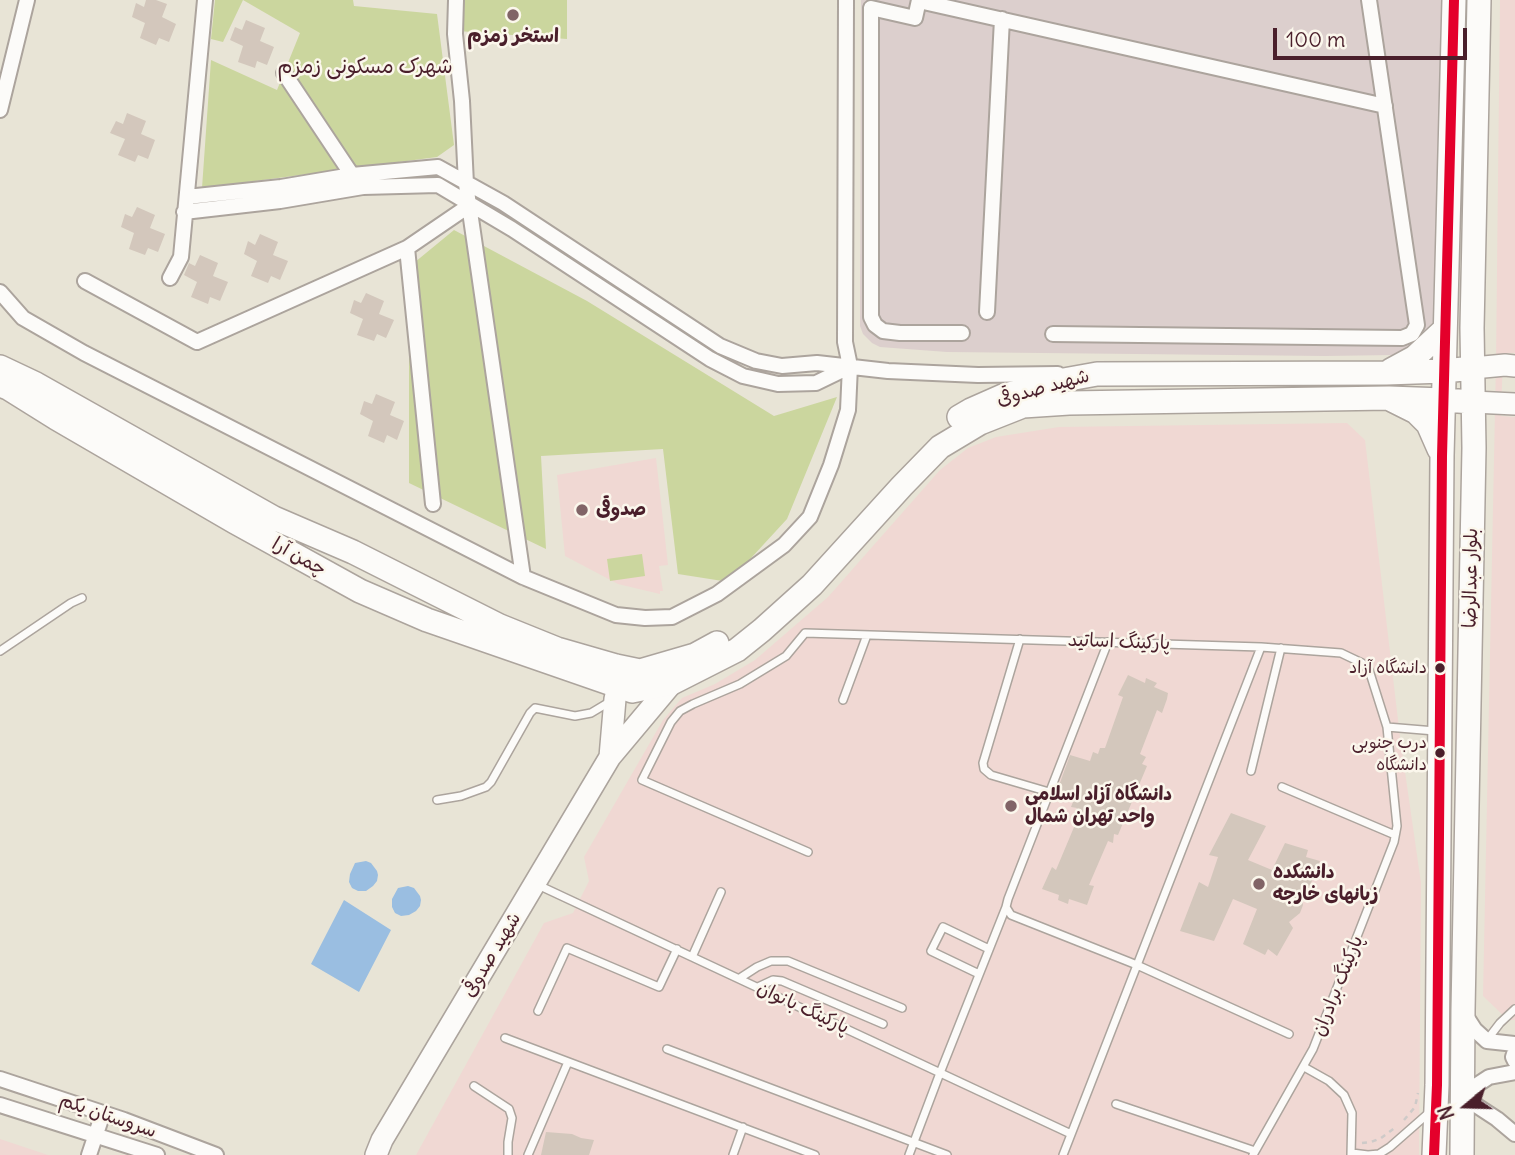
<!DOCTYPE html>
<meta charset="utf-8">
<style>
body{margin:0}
#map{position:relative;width:1515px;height:1155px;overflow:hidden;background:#e8e4d6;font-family:Delius,sans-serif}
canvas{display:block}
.north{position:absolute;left:1431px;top:1071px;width:70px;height:70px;-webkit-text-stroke:5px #fbf7ec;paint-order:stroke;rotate:251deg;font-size:19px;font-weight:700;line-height:28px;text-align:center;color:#4a1f2b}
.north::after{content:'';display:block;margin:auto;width:24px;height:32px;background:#4a1f2b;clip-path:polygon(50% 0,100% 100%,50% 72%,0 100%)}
.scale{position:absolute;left:1273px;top:28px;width:194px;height:32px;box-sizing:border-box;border:4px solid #4a1f2b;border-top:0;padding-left:9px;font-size:21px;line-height:24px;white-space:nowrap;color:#4a1f2b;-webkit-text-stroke:5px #fbf7ec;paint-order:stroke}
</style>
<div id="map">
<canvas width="1515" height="1155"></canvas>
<div class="north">N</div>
<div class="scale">100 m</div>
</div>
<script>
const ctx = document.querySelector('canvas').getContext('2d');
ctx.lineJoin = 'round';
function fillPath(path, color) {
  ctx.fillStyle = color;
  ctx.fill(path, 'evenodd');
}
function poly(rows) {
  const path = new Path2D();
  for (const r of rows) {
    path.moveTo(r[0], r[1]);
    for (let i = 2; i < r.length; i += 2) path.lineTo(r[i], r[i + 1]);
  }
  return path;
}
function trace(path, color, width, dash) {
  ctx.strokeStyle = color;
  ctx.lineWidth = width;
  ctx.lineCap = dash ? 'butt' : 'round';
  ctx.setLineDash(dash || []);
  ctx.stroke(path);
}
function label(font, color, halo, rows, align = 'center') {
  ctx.font = font + ' Delius,"Playpen Sans Arabic",sans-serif';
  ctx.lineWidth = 5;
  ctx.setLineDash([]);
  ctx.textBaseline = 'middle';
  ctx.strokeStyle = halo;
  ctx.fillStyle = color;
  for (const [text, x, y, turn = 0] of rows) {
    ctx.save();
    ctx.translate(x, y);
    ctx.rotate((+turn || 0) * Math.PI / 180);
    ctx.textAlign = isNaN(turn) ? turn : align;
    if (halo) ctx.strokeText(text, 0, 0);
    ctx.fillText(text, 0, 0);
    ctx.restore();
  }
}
const built = poly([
 [1500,0,1515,0,1515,353,1503,353,1501,416,1515,417,1515,1020,1508,1020,1483,996,1496,361],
 [1347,423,1365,440,1400,737,1421,883,1419,1155,416,1155,544,923,573,913,589,881,584,857,663,720,682,698,715,684,755,660,828,597,940,470,968,448,996,437,1059,427],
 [656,458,668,565,659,566,663,591,660,591,660,594,618,584,565,556,557,475],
 [0,1139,48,1155,0,1155]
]);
const industrial = poly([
 [861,0,1442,0,1440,317,1431,332,1401,354,1393,355,1325,356,947,352,880,347,872,343,863,334,860,326]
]);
const green = poly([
 [215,0,353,0,354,6,437,14,454,145,437,157,202,188,211,60,277,90,300,33,243,0,223,42,211,39],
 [460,0,567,0,567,39,458,31],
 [454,230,587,301,774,416,837,397,787,519,729,582,678,574,663,449,541,456,546,549,409,483,409,267],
 [642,554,645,576,610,581,607,559]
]);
const water = poly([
 [366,861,371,863,377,871,378,875,377,881,373,886,366,891,358,891,352,888,349,882,350,874,355,863],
 [408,886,414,888,420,896,421,900,420,906,416,911,409,915,401,916,395,913,392,907,392,899,398,888],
 [344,900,391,930,359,992,311,964]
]);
const building = poly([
 [146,0,156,0,167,4,162,17,176,24,169,42,159,38,156,45,140,38,145,23,132,17,136,3,144,7],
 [246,20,265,28,260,41,274,47,267,65,257,61,255,68,238,62,243,46,230,40,235,27,242,30],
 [127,113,146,121,141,134,155,140,148,159,138,155,135,162,118,155,125,139,110,133,116,121,123,124],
 [137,207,155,215,150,228,165,234,158,252,148,248,145,255,129,249,134,233,121,227,125,214,132,217],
 [260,234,278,242,273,255,288,261,280,280,271,276,268,283,251,276,257,261,244,254,248,241,255,245],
 [200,255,218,263,213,276,228,282,220,301,210,297,208,304,191,297,197,282,184,275,189,263,195,266],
 [366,293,384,301,379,314,394,320,386,338,377,334,374,341,357,335,363,319,350,313,354,300,361,303],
 [376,394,395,402,390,415,404,421,397,440,387,435,384,443,368,436,373,421,360,414,364,401,372,404],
 [1128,675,1145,683,1146,678,1157,683,1154,687,1168,693,1167,699,1162,713,1157,710,1140,754,1146,757,1142,764,1147,766,1118,835,1114,834,1113,843,1108,841,1089,885,1094,886,1087,905,1069,899,1068,904,1058,900,1059,895,1042,889,1052,867,1056,870,1077,820,1072,818,1077,808,1071,807,1075,797,1057,791,1070,755,1090,761,1093,752,1098,754,1100,748,1105,748,1123,697,1118,695],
 [1231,813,1266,826,1248,860,1272,870,1285,843,1308,850,1306,857,1320,861,1309,888,1302,890,1303,905,1300,913,1289,922,1293,928,1277,956,1268,949,1265,955,1243,944,1257,909,1233,899,1214,941,1180,931,1199,882,1208,887,1218,857,1209,855],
 [546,1132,572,1134,581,1138,594,1140,589,1155,541,1155]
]);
const path = poly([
 [1404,1120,1415,1107,1418,1093],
 [1362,1143,1371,1142,1381,1138,1396,1127]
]);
const lane = poly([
 [1020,639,983,763,984,769,991,775,1049,792],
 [1108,642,1008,899,1006,907,1011,915,1137,965,1289,1034],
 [0,651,71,603,82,598],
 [843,700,867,635],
 [1387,727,1435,731],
 [1251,771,1281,648],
 [1282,787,1395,835],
 [437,800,461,796,486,787,491,782,530,713,535,708,575,716,591,713,611,701],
 [808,852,642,780,671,722,680,711,693,704,740,684,786,656,805,633,1261,647,1341,653,1362,663,1369,670,1387,727,1397,826,1394,842,1313,1049,1253,1155],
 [538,885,1071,1134],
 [692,957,721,892],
 [979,974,931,951,943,927,989,949],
 [740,978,757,967,771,961,788,961,902,1008],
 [758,987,773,980,782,981,883,1024],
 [538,1011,567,948,659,987,677,949],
 [505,1038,815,1155],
 [1487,1040,1500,1023,1515,1009],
 [667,1049,947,1155],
 [1304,1067,1329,1081,1344,1095,1352,1113,1351,1155],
 [474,1086,509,1109,512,1118,508,1142,508,1155],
 [1116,1104,1255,1151],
 [1352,1153,1368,1155,1379,1154,1390,1147,1431,1111],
 [528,1155,568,1062],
 [733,1155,743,1127],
 [909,1155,940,1073,1006,907],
 [1063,1155,1261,647]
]);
const street = poly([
 [456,0,455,34,462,101,466,184,523,577],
 [919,0,915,18,871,8,871,317,875,325,883,331,900,333,962,333],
 [919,1,1385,106],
 [284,73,352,175,358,182],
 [0,110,27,0],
 [187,197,281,187,352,175,438,167,503,203,720,346,756,361,782,366,817,363,888,371,978,375,1058,374],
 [184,212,280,201,363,187,438,185,512,229,710,359,743,376,778,384,816,383,849,367],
 [407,248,433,504],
 [170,278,181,257,205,0],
 [85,281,197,342,407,248,470,205],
 [0,292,23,318,84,353,523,577,616,615,645,618,672,617,717,594,784,545,810,517,831,465,848,410,850,366,845,342,846,0],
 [987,312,1002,19],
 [1053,334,1402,338,1412,334,1417,325,1369,0],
 [1466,1016,1475,1030,1487,1041,1515,1044],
 [1515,1051,1513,1057,1515,1061],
 [1515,1072,1489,1077,1463,1094,1471,1102,1497,1119,1515,1134],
 [0,1079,124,1120,216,1155],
 [0,1105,157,1155],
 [89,1155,103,1113]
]);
const secondary = poly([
 [1473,368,1505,365,1515,366],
 [1473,402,1515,404],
 [610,757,615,699,618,686],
 [376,1155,382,1140,610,757,672,683]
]);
const primary = poly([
 [0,367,36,384,274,518,353,552,500,626,557,649,616,666,640,671,695,655,717,643],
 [1391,370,1415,357,1444,330],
 [0,385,8,388,56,418,235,522,360,591,427,620,632,691,672,683,737,650,762,630,812,585,902,486,940,447,980,423,1023,406,1069,403,1389,398,1443,400,1473,402],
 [1392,400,1416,412,1428,424,1439,449],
 [959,417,971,410,1005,395,1058,381,1097,374,1386,373,1444,371,1473,368],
 [1434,1155,1437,1085,1442,456,1454,0],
 [1462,1155,1463,1010,1474,448,1472,328,1479,0]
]);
const bus1 = poly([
 [1434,1155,1437,1085,1442,456,1454,0]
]);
const markers = [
 [513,15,7,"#816467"],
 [582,510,7,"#816467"],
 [1440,668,6,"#4a1f2b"],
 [1440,753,6,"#4a1f2b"],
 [1011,806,7,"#816467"],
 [1259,884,7,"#816467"]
];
const busNames = [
 ["دانشگاه آزاد",1427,668],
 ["درب جنوبی",1427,743],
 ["دانشگاه",1427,765]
];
const poiNames = [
 ["استخر زمزم",513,37,"center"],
 ["صدوقی",596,510],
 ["دانشگاه آزاد اسلامی",1025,795],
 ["واحد تهران شمال",1025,817],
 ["دانشکده",1273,873],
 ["زبانهای خارجه",1273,895]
];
const streetNames = [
 ["شهید صدوقی",1043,388,-15],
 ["چمن آرا",299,557,29],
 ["بلوار عبدالرضا",1471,578,-89],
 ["پارکینگ اساتید",1119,642,2],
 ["شهید صدوقی",492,955,-59],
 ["پارکینگ برادران",1338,986,-68],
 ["پارکینگ بانوان",803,1008,25],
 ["سروستان یکم",108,1116,19]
];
const neighbourhoodNames = [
 ["شهرک مسکونی زمزم",365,67]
];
fillPath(built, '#f0d8d3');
fillPath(industrial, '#dccfcd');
fillPath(green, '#cbd69e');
fillPath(water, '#9abee1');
fillPath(building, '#d3c7bc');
trace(lane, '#aca49d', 10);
trace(street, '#aca49d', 18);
trace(secondary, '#aca49d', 24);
trace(primary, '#aca49d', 26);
trace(path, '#cecac8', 2.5, [5, 5]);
trace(lane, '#fcfbf9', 7);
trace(street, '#fcfbf9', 14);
trace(secondary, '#fcfbf9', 21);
trace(primary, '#fcfbf9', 23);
trace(bus1, '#e4002b', 10);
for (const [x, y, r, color] of markers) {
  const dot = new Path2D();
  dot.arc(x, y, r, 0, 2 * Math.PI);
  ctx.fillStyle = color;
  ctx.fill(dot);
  trace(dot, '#fbf7ec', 2.5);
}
label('17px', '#4a1f2b', '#fbf7ec', busNames, 'right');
label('bold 19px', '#4a1f2b', '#fbf7ec', poiNames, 'left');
label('19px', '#4a1f2b', '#fbf7ec', streetNames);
label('21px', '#4a1f2b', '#fbf7ec', neighbourhoodNames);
</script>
